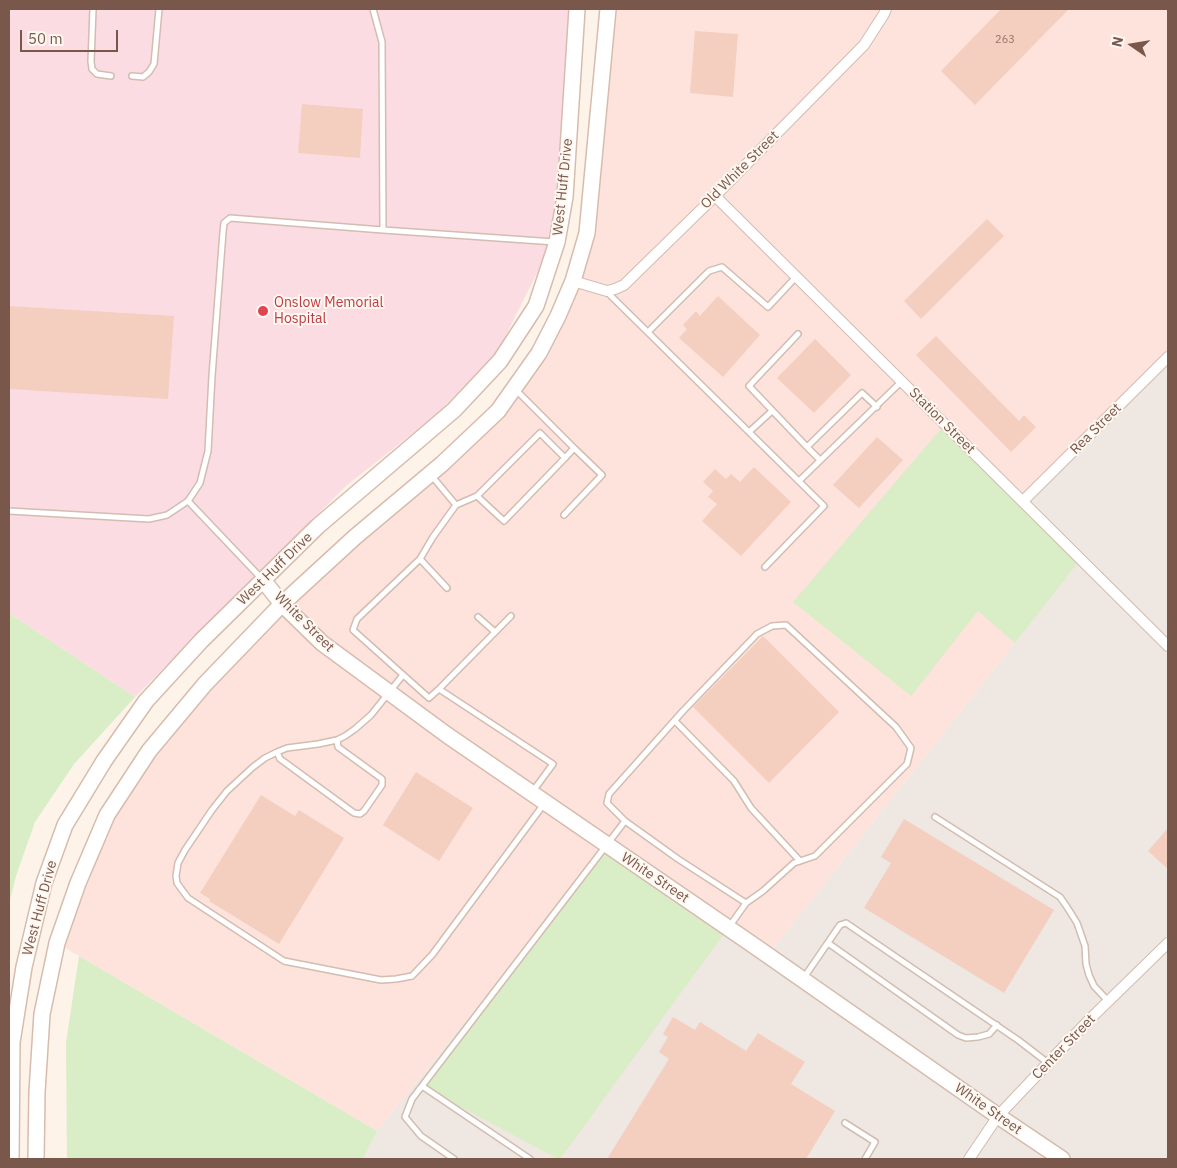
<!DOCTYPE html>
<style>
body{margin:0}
#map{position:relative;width:1177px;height:1168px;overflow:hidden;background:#fdf3e9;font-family:"IBM Plex Sans",sans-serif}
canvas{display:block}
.frame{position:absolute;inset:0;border:10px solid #7a574b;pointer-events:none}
.north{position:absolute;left:1107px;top:20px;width:50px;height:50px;-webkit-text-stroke:4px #fff8f1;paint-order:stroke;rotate:283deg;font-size:14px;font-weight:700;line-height:20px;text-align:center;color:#7a574b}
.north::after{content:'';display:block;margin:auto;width:18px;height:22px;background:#7a574b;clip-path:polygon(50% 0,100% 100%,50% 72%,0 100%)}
.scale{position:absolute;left:20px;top:30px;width:98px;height:22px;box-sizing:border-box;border:2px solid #7a574b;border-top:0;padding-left:6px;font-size:15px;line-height:18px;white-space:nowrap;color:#7a574b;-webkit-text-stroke:4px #fff8f1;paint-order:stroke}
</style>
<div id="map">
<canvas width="1177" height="1168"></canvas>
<div class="frame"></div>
<div class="north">N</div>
<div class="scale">50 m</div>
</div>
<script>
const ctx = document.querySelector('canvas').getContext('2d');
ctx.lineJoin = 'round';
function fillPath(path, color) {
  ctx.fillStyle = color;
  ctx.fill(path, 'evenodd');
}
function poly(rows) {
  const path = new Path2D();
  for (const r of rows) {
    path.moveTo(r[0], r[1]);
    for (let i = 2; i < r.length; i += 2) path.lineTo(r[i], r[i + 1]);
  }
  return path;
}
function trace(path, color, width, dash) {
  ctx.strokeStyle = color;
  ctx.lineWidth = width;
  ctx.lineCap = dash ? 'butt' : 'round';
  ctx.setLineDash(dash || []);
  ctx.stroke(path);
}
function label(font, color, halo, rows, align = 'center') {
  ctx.font = font + ' "IBM Plex Sans",sans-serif';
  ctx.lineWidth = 4;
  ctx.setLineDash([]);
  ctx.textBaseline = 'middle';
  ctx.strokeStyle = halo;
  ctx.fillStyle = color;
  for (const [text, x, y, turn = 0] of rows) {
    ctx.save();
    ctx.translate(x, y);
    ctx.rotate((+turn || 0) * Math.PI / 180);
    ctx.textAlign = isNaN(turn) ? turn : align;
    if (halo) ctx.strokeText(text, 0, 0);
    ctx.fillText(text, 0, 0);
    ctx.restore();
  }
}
const commercial = poly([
 [608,9,1168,9,1168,358,1081,559,768,955,607,845,377,1131,57,943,107,815,205,684,442,464,539,352,587,233]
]);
const industrial = poly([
 [1168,358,1168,1159,363,1159,377,1131,607,845,768,955,1081,559,1023,501]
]);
const medical = poly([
 [9,9,573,9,557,221,539,269,497,353,437,414,347,485,135,697,9,613]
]);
const green = poly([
 [945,424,1017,504,1081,559,1015,643,978,611,911,696,793,602],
 [9,613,135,697,74,764,35,822,16,876,9,904],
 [607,845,728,928,560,1159,558,1159,424,1087],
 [79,956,377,1131,363,1159,67,1159,66,1043]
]);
const building = poly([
 [1001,9,1069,9,975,105,941,71],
 [695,31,738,34,733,97,690,93],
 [302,104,363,109,360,158,298,153],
 [987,219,1004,236,921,319,904,301],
 [718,296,760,335,723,377,679,338,687,329,683,325,696,311,700,316],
 [9,306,174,316,168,399,9,389],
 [936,336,1019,421,1024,415,1036,427,1011,452,916,355],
 [815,339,851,375,814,413,777,378],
 [877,437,903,460,859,508,833,485],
 [754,467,791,502,741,556,702,521,717,504,708,497,713,491,703,482,715,469,726,479,731,474,740,482],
 [763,636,839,712,769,783,693,707],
 [416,772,473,808,439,861,383,825],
 [261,795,295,816,299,810,344,838,279,944,209,901,210,899,200,893],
 [904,819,1054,910,1004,993,864,908,891,863,881,857],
 [1168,828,1168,869,1148,851],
 [673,1017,695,1030,700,1022,746,1051,758,1033,805,1062,791,1084,835,1111,806,1159,607,1159,669,1059,659,1052,668,1037,663,1034]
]);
const lane = poly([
 [93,9,91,62,92,69,97,74,111,76],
 [132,76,143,77,149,72,154,64,159,9],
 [383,230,555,242],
 [607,292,824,506,765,567],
 [648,332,709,271,722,267,768,307,796,277],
 [798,334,749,386,807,447,862,393,877,407],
 [515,389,574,448,565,458],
 [749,432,772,411],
 [807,447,820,460],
 [431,475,456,505,477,496,540,433,565,458,504,521,477,496],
 [799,481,902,381],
 [188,501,262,579],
 [456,505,433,537,420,559,357,619,353,630,429,698,439,689,553,764,533,791],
 [9,511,149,519,167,515,188,501,200,483,208,451,212,376,223,232,224,223,230,218,383,230,382,42,373,9],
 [564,515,602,475,574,448],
 [420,559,447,588],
 [478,617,495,632],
 [403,675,371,715,355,729,345,736,337,740,318,744,287,748,277,752,265,758,253,767,227,791,212,810,185,850,178,863,176,876,177,883,188,898,284,961,381,980,396,979,412,976,432,955,544,804],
 [439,689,511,616],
 [675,721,734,781,751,808,800,861],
 [277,752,280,759,283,761,354,813,360,814,364,811,382,785,382,779,338,747,337,740],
 [935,817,1060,897,1067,907,1077,923,1085,946,1086,964,1089,975,1094,986,1108,1001],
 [729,927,746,903],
 [828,943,958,1035,966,1038,978,1037,989,1034,997,1025],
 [803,979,840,925,846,923,1018,1040,1048,1063],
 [422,1086,530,1159],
 [845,1123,875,1142,865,1159],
 [454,1159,421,1136,405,1117,412,1099,625,821,678,859,746,903,763,891,794,863,815,856,907,764,911,748,896,727,786,625,772,626,757,634,683,711,609,794,607,803,625,821]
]);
const street = poly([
 [715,196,1168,646],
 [573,281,607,291,615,289,624,285,715,196,864,45,884,14,886,9],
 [1023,501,1168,357],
 [969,1159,998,1116,1088,1021,1168,943]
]);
const secondary = poly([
 [263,580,282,604,322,643,447,735,756,947,998,1116,1062,1159],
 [11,1159,12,1042,24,967,44,883,65,825,104,761,146,701,201,641,318,526,454,410,500,361,536,306,557,242,565,197,577,9],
 [36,1159,37,1092,42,1014,57,943,78,883,107,815,149,751,205,684,282,604,355,537,442,464,498,411,539,353,558,316,573,281,587,233,608,9]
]);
const markers = [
 [263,311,6,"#e0444e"]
];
const numberNames = [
 ["263",1005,40]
];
const streetNames = [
 ["Old White Street",740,170,-45],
 ["West Huff Drive",563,187,-84],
 ["Station Street",942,421,45],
 ["Rea Street",1096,429,-45],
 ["West Huff Drive",275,569,-44],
 ["White Street",304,622,45],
 ["White Street",655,878,34],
 ["West Huff Drive",40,908,-75],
 ["Center Street",1064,1047,-46],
 ["White Street",988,1109,35]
];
const healthNames = [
 ["Onslow Memorial",274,303],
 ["Hospital",274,319]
];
fillPath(commercial, '#fee3dd');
fillPath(industrial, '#eee7e2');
fillPath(medical, '#fcdce3');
fillPath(green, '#d9edc6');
fillPath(building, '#f4cfbf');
trace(lane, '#d3bcb0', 8);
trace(street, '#d3bcb0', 12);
trace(secondary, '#d7bcad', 18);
trace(lane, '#fff', 5);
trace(street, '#fff', 10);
trace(secondary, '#fff', 15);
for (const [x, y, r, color] of markers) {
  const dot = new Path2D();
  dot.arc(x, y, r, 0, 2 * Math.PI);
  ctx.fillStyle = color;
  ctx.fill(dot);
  trace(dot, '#fff8f1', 2);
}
label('11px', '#987568', null, numberNames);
label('14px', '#7a574b', '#fff8f1', streetNames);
label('14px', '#be3a42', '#fff8f1', healthNames, 'left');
</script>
